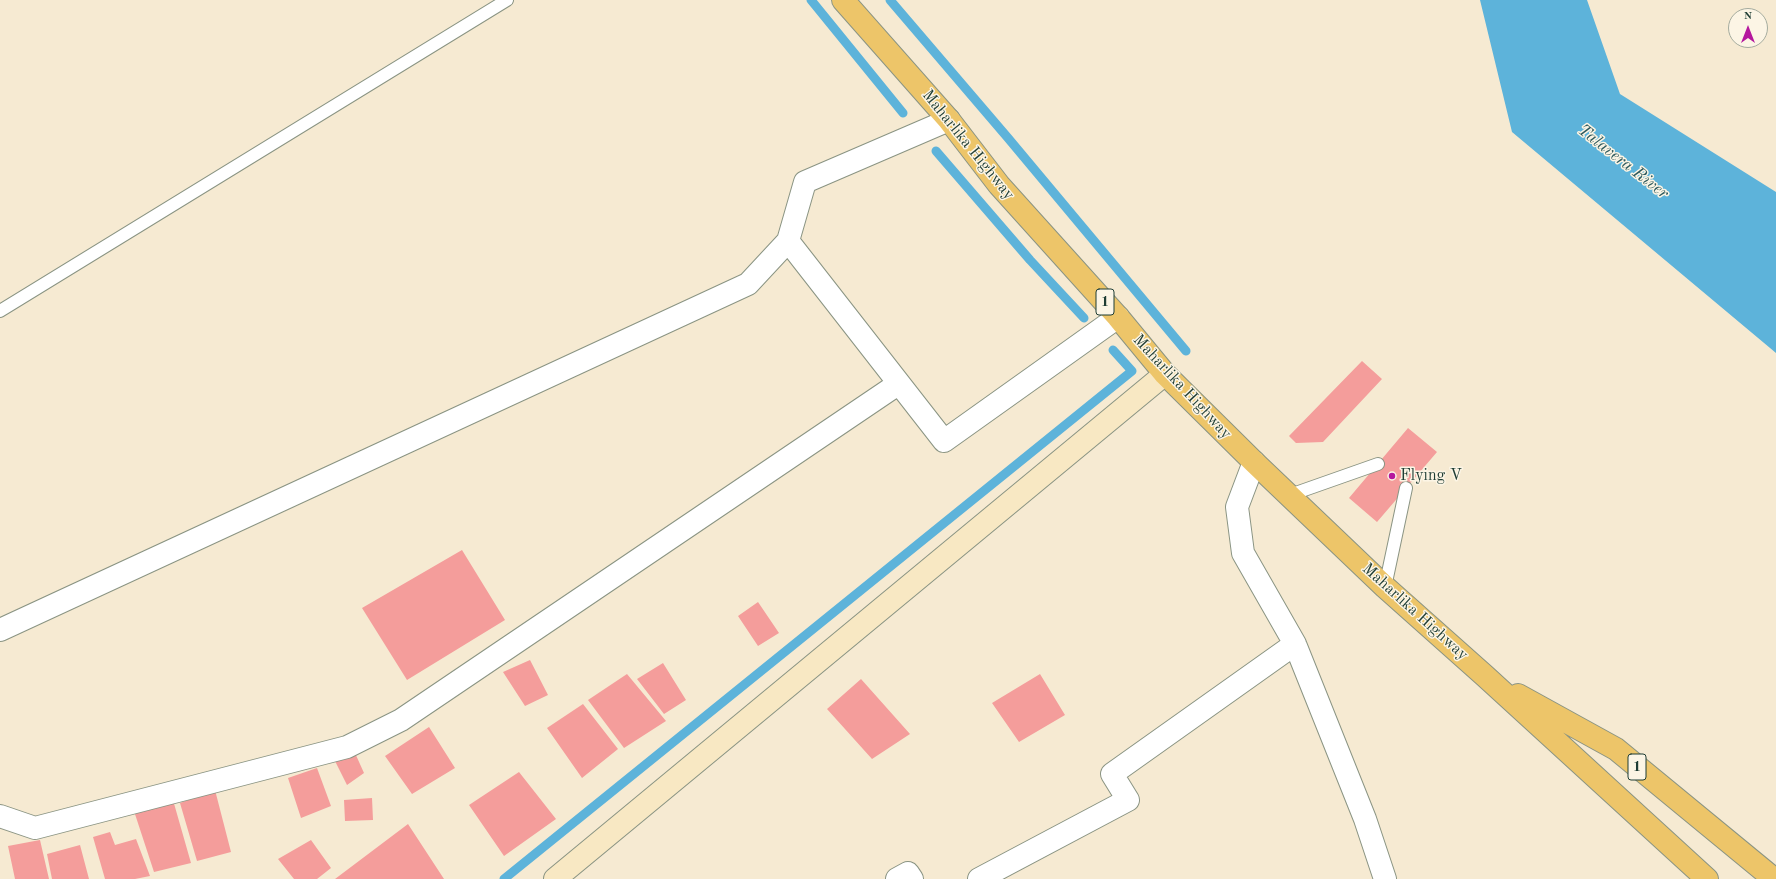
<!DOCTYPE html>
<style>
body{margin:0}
#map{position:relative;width:1776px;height:879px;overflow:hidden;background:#f6ead2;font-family:"Old Standard TT",serif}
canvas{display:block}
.north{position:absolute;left:1728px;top:8px;width:40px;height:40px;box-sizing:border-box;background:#fcf5e5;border:1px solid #a4ab9e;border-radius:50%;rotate:0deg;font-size:11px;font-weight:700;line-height:16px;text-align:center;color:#1f3d34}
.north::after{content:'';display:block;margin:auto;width:14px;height:18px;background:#b5179e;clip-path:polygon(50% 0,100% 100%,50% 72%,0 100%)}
</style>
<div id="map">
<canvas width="1776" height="879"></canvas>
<div class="north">N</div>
</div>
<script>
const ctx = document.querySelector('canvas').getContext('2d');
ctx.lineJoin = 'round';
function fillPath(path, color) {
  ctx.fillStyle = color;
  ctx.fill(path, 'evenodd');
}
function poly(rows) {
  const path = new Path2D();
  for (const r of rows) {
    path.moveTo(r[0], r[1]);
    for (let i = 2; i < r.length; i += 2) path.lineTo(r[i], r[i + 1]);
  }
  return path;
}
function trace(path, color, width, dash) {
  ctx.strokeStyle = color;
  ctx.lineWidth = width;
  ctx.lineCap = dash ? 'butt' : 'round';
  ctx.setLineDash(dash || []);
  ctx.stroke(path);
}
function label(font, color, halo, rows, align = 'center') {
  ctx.font = font + ' "Old Standard TT",serif';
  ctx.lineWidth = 3;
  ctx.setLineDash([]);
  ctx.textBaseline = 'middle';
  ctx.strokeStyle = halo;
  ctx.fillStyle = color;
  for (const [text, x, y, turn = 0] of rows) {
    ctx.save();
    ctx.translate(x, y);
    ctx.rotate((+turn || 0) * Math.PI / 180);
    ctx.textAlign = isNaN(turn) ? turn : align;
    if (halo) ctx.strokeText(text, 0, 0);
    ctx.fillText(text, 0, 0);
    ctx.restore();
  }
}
const water = poly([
 [1480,0,1587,0,1620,94,1776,192,1776,353,1512,132]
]);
const stream = poly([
 [811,0,903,113],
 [890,0,1008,138,1186,351],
 [936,151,1030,260,1084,318],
 [504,879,1132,371,1113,350]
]);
const building = poly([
 [1362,361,1382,379,1323,442,1296,443,1289,436],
 [1408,428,1437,452,1377,522,1349,498],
 [462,550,505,620,407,680,362,608],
 [758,602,779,633,758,646,738,616],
 [530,660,548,695,525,706,503,672],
 [663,663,686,700,664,714,637,679],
 [627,674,666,721,624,748,588,700],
 [1040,674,1065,715,1019,742,992,703],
 [861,679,910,734,872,759,827,709],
 [583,704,618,749,582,778,547,728],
 [429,727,455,768,412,794,385,756],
 [355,753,364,773,347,785,335,761],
 [317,768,331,806,301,818,288,778],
 [519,772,556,819,504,856,469,805],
 [215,790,231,852,197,861,180,803],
 [372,798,373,820,345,821,344,800],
 [173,800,191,863,154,872,133,808],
 [408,824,444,879,335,879],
 [110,832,115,845,136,839,150,876,135,879,105,879,93,837],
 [40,840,49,879,15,879,8,846],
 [311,840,331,868,317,879,294,879,278,859],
 [80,845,89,879,52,879,47,854]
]);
const lane = poly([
 [0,311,507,0],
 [1290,495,1378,464],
 [1385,587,1406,488]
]);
const street = poly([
 [788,241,944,441,1118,317],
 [1254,462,1237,507,1243,553,1295,644,1365,819,1385,879],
 [0,630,748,284,788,241,805,182,949,120],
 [0,816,35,828,347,747,401,720,898,384],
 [897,879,908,873,912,879],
 [979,879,1128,800,1112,774,1295,644]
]);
const secondary = poly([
 [555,879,1165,374]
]);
const highway = poly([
 [843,0,949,120,999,185,1118,317,1165,374,1254,462,1385,587,1485,676,1707,879],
 [1518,695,1616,749,1774,879]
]);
const markers = [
 [1392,476,4,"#b5179e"]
];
const shields = [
 [1105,302,18],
 [1637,767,18]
];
const shieldNames = [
 ["1",1105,302],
 ["1",1637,767]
];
const streetNames = [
 ["Maharlika Highway",968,145,51],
 ["Maharlika Highway",1182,387,47],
 ["Maharlika Highway",1415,612,42]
];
const poiNames = [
 ["Flying V",1400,476]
];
const waterNames = [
 ["Talavera River",1623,162,38]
];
fillPath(water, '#5db3da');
trace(stream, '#5db3da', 9);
fillPath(building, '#f49d9b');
trace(lane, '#8a9483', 14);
trace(street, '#8a9483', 24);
trace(secondary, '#8a9483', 24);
trace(highway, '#8a9483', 24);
trace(lane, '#fff', 12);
trace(street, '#fff', 22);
trace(secondary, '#f8e8c3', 22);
trace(highway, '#edc569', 22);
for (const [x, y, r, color] of markers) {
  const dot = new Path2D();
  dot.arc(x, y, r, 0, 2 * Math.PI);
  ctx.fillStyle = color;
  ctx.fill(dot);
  trace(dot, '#fcf5e5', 1.5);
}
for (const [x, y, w] of shields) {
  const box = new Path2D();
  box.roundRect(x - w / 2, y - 13, w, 26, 3);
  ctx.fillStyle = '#fcf5e5';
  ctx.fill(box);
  trace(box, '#1f3d34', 1);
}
label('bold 15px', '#1f3d34', null, shieldNames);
label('16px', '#1f3d34', '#fcf5e5', streetNames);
label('16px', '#1f3d34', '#fcf5e5', poiNames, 'left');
label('italic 17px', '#2e5a5e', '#fcf5e5', waterNames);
</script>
